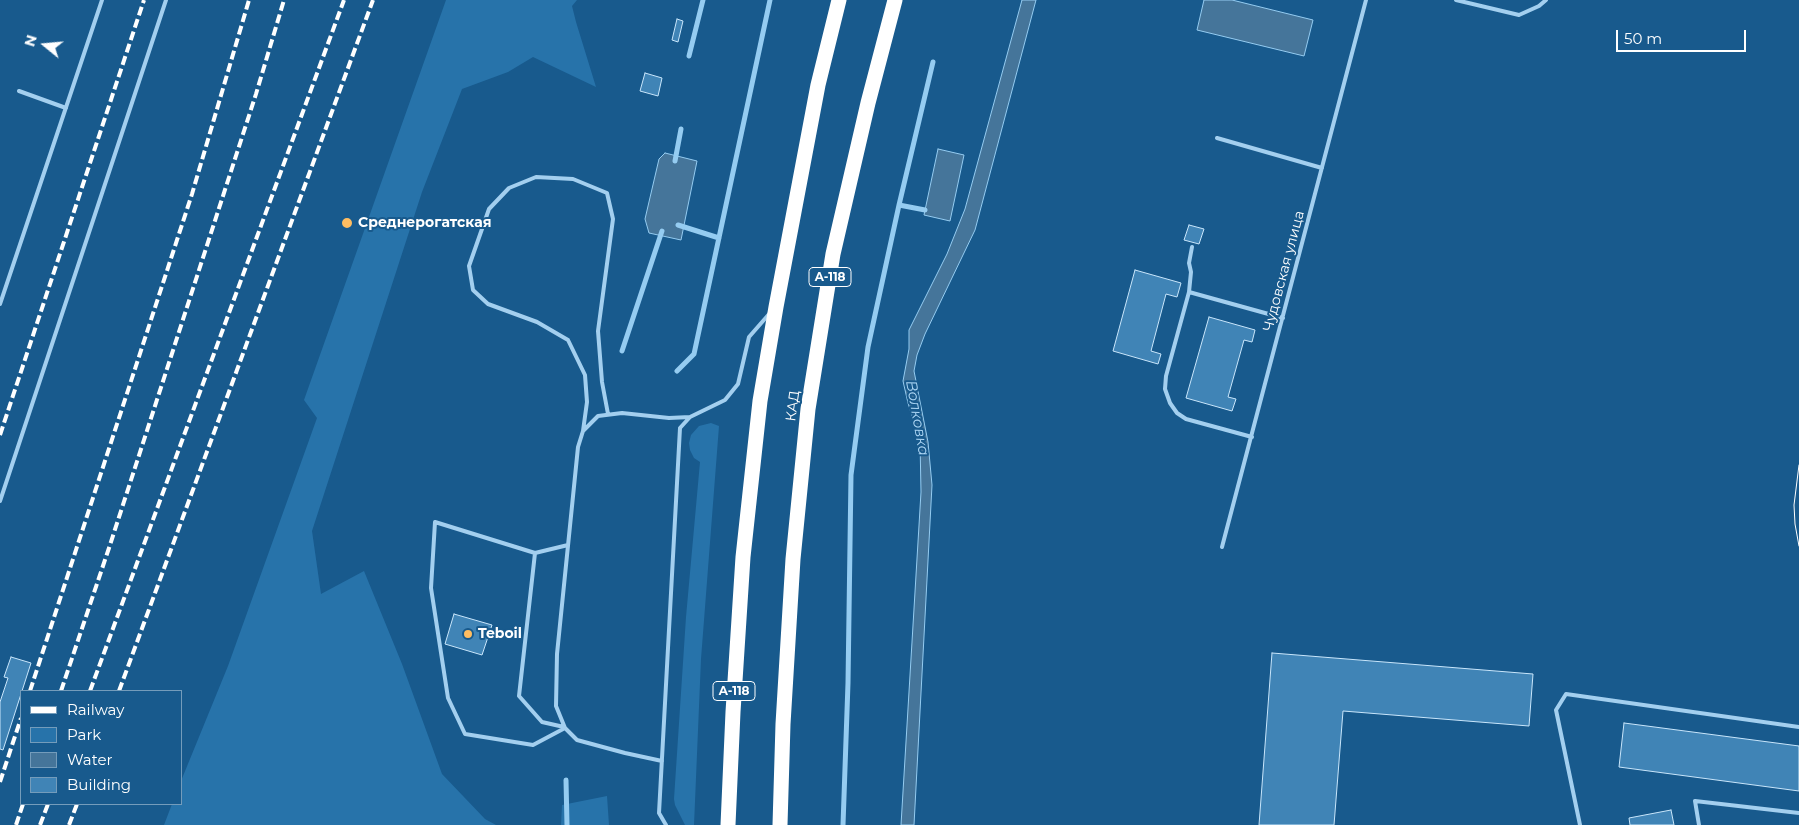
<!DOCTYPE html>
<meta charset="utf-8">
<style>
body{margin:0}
#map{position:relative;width:1799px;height:825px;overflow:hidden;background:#185a8d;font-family:Montserrat,sans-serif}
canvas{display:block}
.legend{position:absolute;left:20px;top:690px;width:162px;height:115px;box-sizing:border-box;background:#185a8d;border:1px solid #749cbb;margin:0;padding:6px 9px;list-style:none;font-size:15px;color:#fff}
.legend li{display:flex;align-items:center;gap:10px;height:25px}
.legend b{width:25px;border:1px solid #749cbb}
.north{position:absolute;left:20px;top:20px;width:50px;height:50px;-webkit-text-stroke:4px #185a8d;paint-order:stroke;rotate:287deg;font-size:14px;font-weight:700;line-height:20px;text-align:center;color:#fff}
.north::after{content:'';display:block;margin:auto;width:18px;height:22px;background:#fff;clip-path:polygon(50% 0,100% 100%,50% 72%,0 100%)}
.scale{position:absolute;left:1616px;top:30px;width:130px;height:22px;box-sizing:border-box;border:2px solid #fff;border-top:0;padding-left:6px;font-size:15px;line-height:18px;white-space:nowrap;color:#fff;-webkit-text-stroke:4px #185a8d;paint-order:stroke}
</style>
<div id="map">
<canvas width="1799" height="825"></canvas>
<ul class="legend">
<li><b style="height:6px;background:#fff"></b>Railway</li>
<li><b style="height:14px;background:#2773aa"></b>Park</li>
<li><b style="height:14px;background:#45759a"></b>Water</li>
<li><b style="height:14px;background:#4084b6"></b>Building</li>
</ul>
<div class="north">N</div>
<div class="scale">50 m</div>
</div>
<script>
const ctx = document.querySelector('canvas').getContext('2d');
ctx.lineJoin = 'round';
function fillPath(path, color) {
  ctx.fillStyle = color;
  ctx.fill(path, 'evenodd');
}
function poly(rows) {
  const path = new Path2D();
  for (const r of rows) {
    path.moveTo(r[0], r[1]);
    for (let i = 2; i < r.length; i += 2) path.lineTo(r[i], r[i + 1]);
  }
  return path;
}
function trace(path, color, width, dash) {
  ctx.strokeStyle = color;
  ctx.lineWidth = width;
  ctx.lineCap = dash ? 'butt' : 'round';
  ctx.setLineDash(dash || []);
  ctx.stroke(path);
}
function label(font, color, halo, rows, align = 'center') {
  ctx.font = font + ' Montserrat,sans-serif';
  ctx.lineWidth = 4;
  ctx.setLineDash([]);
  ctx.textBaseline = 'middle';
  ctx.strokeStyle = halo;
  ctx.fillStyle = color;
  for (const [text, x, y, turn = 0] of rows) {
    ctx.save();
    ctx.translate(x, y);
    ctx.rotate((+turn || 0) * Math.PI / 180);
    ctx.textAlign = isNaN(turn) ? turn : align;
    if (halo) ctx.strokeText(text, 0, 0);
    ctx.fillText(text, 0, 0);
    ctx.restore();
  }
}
const green = poly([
 [446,0,577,0,572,6,576,22,596,87,533,57,508,72,462,89,422,192,312,531,321,594,364,571,402,664,442,774,485,819,496,825,164,825,172,804,181,804,181,781,228,666,317,418,304,400],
 [711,423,719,426,701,659,694,825,685,825,675,805,674,799,686,617,700,462,694,458,690,450,689,443,691,435,699,426],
 [607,796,609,825,561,825,562,805]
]);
const water = poly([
 [1022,0,1036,0,975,230,925,334,917,355,914,371,928,442,932,485,914,825,901,825,921,492,920,441,908,403,903,381,909,349,909,330,947,254,965,209,1022,0],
 [1204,0,1232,0,1313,20,1304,56,1197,30,1204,0],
 [938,149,964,155,950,221,924,215,938,149],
 [665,153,697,161,681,240,649,233,645,219,659,159,665,153]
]);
const stream = poly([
 [689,56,703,0],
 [675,161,681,129],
 [899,205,925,210],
 [678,225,719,238],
 [622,351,662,231],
 [677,371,694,354,770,0],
 [566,780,567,825],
 [843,825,848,683,851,475,868,347,899,205,933,62]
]);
const building = poly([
 [677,19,683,21,678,42,672,40,677,19],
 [645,73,662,78,658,96,640,91,645,73],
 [1189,225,1204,229,1199,244,1184,240,1189,225],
 [1135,270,1181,283,1177,297,1166,294,1151,351,1161,354,1158,364,1113,351,1135,270],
 [1209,317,1255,330,1252,342,1244,340,1228,397,1236,399,1232,411,1186,398,1209,317],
 [454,614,492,625,482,655,445,644,454,614],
 [1272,653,1533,674,1529,726,1343,711,1334,825,1259,825,1272,653],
 [11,657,31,663,3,750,0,749,0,702,8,678,4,677,11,657],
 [1624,723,1799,746,1799,791,1619,767,1624,723],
 [1671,810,1674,825,1630,825,1629,818,1671,810]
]);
const service = poly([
 [1456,0,1519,15,1539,6,1546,0],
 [19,91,66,108],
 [1217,138,1322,168],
 [1189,292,1191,272,1189,263,1192,247],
 [0,304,102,0],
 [583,431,587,402,585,375,568,340,537,322,488,304,473,290,469,266,489,209,509,188,536,177,573,179,607,193,613,219,598,331,602,382,608,414],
 [1252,437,1186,419,1177,413,1170,403,1165,389,1166,376,1189,292,1283,318],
 [0,501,166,0],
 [1222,547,1366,0],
 [535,553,435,522,431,588,448,698,465,734,533,745,565,728],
 [564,727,542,722,519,696,535,553,568,545],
 [662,761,625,753,577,740,565,728,556,706,557,654,578,447,583,431,598,416,622,413,669,418,690,417],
 [666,825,659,813,680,428,690,417,725,400,738,384,749,337,770,313],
 [1580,825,1556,710,1566,694,1799,727],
 [1699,825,1695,801,1799,813]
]);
const motorway = poly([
 [728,825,733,712,743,557,760,401,776,307,818,85,839,0],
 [780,825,783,724,793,559,808,409,833,254,868,103,895,0]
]);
const tram = poly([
 [1799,465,1794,505,1795,524,1799,546]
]);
const rail = poly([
 [0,435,144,0],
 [30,691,192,194,249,0],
 [61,691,109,548,256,94,284,0],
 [90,691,344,0],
 [119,691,373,0],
 [0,782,21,718],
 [16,825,23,804],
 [40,825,48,804],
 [69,825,77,804]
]);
const markers = [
 [347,223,6,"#ffbd61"],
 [468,634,5,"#ffbd61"]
];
const shields = [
 [830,277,42],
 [734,691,42]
];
const shieldNames = [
 ["А-118",830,277],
 ["А-118",734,691]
];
const poiNames = [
 ["Среднерогатская",358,223],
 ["Teboil",478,634]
];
const streetNames = [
 ["Чудовская улица",1284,271,-75],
 ["КАД",793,406,-82]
];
const waterNames = [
 ["Волковка",917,418,80]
];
fillPath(green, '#2773aa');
fillPath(water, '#45759a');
trace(water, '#95ccf1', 1);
trace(stream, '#95ccf1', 5);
fillPath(building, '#4084b6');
trace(building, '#c9e6fb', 1);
trace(service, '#a3cfef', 4);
trace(motorway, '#fff', 15);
trace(tram, '#fff', 1);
trace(rail, '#fff', 4, [9, 4]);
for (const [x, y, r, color] of markers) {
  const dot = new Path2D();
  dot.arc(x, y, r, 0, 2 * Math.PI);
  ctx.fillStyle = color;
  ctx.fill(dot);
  trace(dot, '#185a8d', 2);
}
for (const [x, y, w] of shields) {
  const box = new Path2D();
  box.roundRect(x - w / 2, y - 9.5, w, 19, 4);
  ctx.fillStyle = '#185a8d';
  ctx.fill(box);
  trace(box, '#fff', 1);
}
label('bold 12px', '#fff', null, shieldNames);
label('bold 14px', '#fff', '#185a8d', poiNames, 'left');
label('14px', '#fff', '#185a8d', streetNames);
label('italic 15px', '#afd8f6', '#185a8d', waterNames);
</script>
